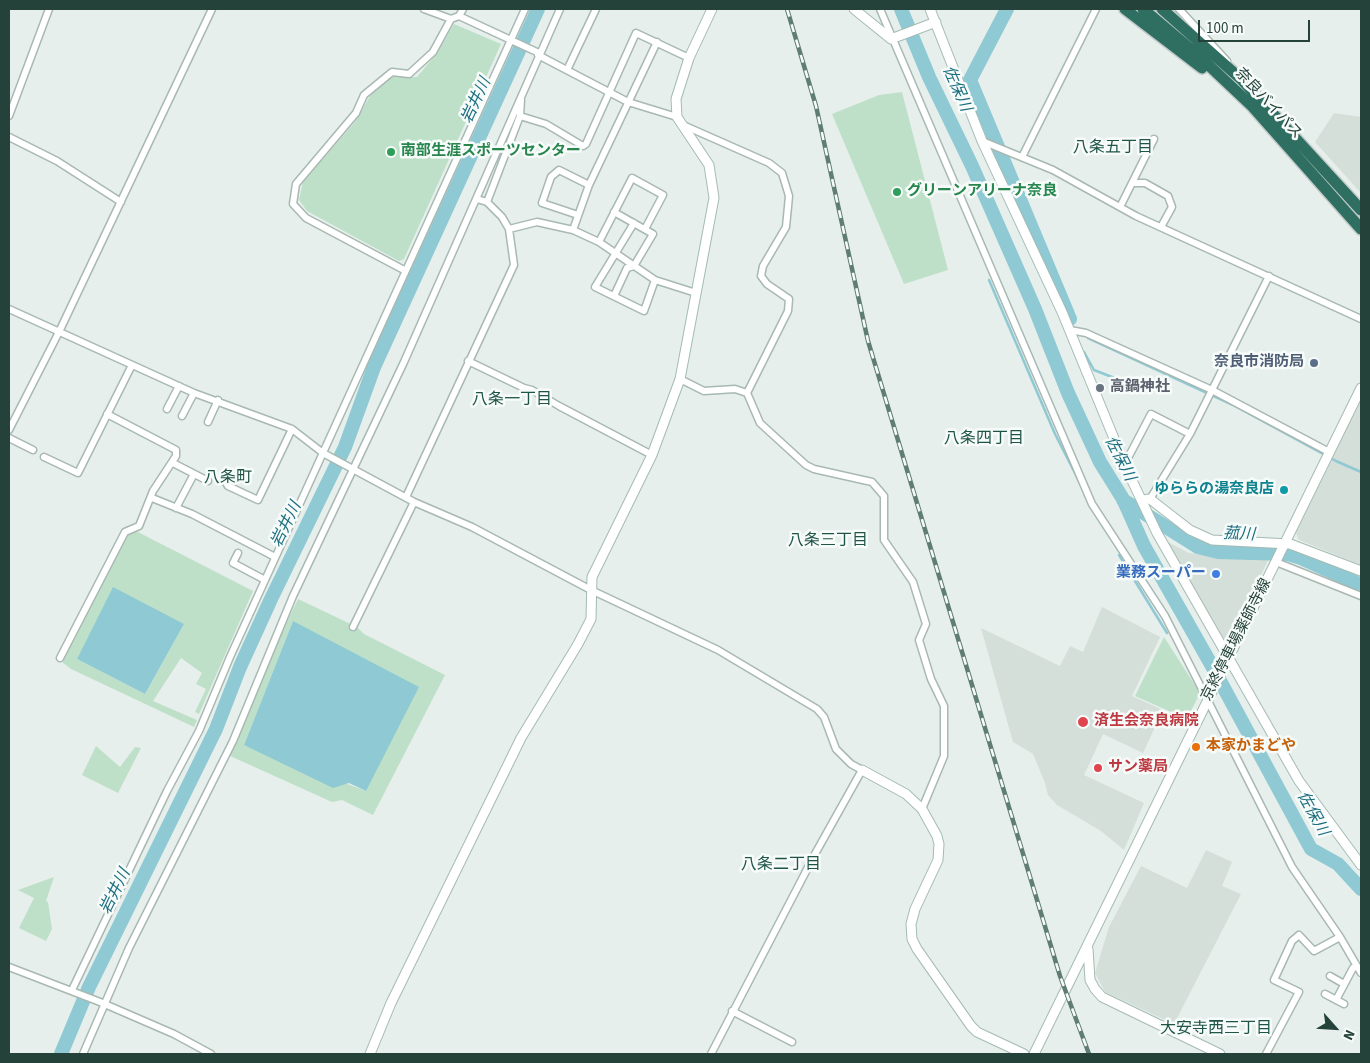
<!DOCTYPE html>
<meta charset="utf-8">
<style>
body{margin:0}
#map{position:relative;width:1370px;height:1063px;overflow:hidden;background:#e6efeb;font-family:"Source Sans 3",sans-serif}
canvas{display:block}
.frame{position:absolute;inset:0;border:10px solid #24423a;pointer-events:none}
.north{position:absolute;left:1310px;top:1003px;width:50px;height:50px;-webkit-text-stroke:4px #f7fbf9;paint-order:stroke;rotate:116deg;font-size:14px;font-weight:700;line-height:20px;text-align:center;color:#24423a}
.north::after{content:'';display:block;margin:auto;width:18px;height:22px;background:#24423a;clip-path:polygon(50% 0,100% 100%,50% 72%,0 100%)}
.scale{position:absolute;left:1198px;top:20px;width:112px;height:22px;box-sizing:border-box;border:2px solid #24423a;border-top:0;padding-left:6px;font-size:15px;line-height:18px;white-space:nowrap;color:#24423a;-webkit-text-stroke:4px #f7fbf9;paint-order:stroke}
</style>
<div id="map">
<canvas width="1370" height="1063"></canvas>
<div class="frame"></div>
<div class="north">N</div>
<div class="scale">100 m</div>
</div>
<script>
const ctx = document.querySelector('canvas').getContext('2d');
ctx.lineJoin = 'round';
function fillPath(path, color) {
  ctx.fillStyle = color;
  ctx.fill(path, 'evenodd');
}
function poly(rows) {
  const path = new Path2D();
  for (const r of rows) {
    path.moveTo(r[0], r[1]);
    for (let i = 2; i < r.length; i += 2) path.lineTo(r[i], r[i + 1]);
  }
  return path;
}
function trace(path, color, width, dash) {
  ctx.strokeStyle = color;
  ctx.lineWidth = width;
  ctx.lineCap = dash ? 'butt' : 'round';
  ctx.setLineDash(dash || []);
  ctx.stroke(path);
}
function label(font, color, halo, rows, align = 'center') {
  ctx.font = font + ' "Source Sans 3","Noto Sans JP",sans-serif';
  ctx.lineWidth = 5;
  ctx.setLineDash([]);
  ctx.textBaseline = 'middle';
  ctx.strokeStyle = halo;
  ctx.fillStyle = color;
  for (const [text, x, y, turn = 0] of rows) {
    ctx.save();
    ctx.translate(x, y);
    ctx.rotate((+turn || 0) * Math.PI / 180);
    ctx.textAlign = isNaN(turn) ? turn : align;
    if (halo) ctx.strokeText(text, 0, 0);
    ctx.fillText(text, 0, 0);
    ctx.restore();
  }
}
const built = poly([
 [1334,113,1361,117,1361,193,1315,142],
 [1361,400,1361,565,1299,540,1296,533],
 [1164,540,1189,553,1269,558,1228,646],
 [1102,607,1160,637,1132,696,1163,710,1143,753,1103,734,1084,775,1144,803,1124,850,1101,831,1057,805,1048,795,1045,783,1033,754,1013,742,981,628,1060,666,1070,646,1083,652],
 [1206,850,1232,862,1222,886,1241,894,1174,1024,1105,992,1095,973,1109,927,1141,866,1187,888]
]);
const green = poly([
 [454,24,501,44,404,259,399,261,307,211,299,200,303,182,355,122,370,96,391,77,417,77,438,52],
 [902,92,948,270,904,284,832,114,879,95],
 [136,531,253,591,199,714,195,712,206,689,196,684,202,673,181,658,153,701,197,720,194,727,71,669,62,662,127,533],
 [184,624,145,694,77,659],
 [298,599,357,627,364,634,445,675,373,815,342,800,332,802,228,755,235,746,279,638],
 [293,621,366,791,244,745],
 [1164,637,1200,693,1187,719,1135,696],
 [96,746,120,767,135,747,141,748,118,793,82,775],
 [54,877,46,901,48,902,52,929,46,941,19,928,34,898,18,890]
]);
const water = poly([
 [113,587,184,624,145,694,77,659],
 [293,621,419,687,366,791,349,783,333,788,244,745]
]);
const stream = poly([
 [989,280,1055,434,1079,481],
 [1088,338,1233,405,1336,461,1361,472],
 [1084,352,1094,370,1130,384],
 [1119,555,1167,633]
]);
const river = poly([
 [901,9,929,77,972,166,1035,309,1068,393,1100,462,1123,499,1144,546,1212,666,1311,849,1338,864,1361,889],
 [1007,9,970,80,1070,319],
 [1123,500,1198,547,1218,552,1288,554,1301,558,1361,585],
 [61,1054,89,987,216,729,240,667,271,599,345,447,374,367,538,9]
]);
const street = poly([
 [424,9,451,19,459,16,539,53],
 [880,9,1092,504,1165,616,1292,867,1340,937,1361,973],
 [1179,9,1227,61],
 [459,16,463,9],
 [538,55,628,102,677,117],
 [567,70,596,9],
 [9,116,49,9],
 [520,116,546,124,583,146,586,144,636,33,689,58],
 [683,125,769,163,782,173,789,196,786,227,763,266,761,276,767,284,789,299,788,311,747,393],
 [9,137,57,161,121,202],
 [982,141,1053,170,1136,216,1361,319],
 [1022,157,1096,9],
 [1132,183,1145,183,1168,196,1172,207,1161,227],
 [487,202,520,116,521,100],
 [1120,207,1154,139],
 [578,215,542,203,551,177,559,170,589,185],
 [634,223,595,287,644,311,655,280],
 [509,229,537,222,573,230,599,242,655,280,696,293],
 [573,230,589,185,657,42],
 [599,242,632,178,663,195,645,229],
 [404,270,306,218,293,204,296,184,356,113,364,95,392,72,409,74,433,52,451,19],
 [614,296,627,268,634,266,653,234,614,212],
 [9,309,194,393,292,429,323,453,414,502,472,527,591,590,718,650,817,709,824,717,836,749,851,764,862,770,815,854,711,1054],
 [1070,330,1086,333,1212,390,1329,452],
 [468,361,524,388,532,390,559,406,652,455],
 [680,379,704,391,735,389,747,393,760,423,806,465,814,469,872,482,884,496,884,540,913,582,926,624,919,640,931,679,944,706,944,756,922,809],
 [167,409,179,386],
 [182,416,194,393],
 [208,422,218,400],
 [9,430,59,332,212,9],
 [9,438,33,450],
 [44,457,78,473,132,365],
 [1123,460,1129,456,1151,414,1190,434],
 [173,463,208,481],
 [226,472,223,478,228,486,258,500,292,429],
 [406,497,514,265,509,229,502,217,487,202,477,199],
 [152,498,192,514,275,557],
 [1150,499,1190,434,1269,276],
 [176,508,194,474],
 [238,553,233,563,265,580],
 [1276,562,1361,596],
 [353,627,414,502],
 [60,658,125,532,139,526,153,491,176,456,176,450,107,414],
 [9,967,100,1002,174,1034,211,1054],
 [1330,976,1344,984],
 [72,990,167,791,199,731,230,657,525,9],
 [1325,994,1344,1004],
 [1336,1000,1353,968,1357,966],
 [732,1011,792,1042],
 [83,1054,129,948,233,741,293,596,404,362,560,9],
 [1266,1054,1299,992,1274,980,1292,941,1299,935,1314,951,1340,937]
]);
const secondary = poly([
 [854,9,891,39,936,22],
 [930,9,982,141,1062,312,1127,470,1157,533,1299,781,1361,865],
 [1142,500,1150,499,1190,530,1212,540,1290,544,1361,571],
 [862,770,906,794,922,809,937,836,939,844,938,860,915,909,911,924,912,939,917,949,971,1026,977,1032,1024,1054],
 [1088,949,1090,980,1095,989,1102,997,1220,1054],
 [370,1054,391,1003,521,738,578,644,591,619,592,577,652,455,680,379,714,198,709,165,677,117,676,99,689,58,712,9],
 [1034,1054,1361,388]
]);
const highway = poly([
 [1125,9,1202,68],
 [1143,9,1200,57,1253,107,1361,229],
 [1162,9,1242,80,1361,210]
]);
const rail = poly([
 [787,9,816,106,868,341,1060,976,1089,1054]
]);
const markers = [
 [391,152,5,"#2e9e5b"],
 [897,192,5,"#2e9e5b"],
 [1314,363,5,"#5c6f8a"],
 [1100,388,5,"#6b7280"],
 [1284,490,5,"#0f9aa8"],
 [1216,574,5,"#3f7fe0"],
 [1083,722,6,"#e0444e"],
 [1196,747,5,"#e8710a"],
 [1098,768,5,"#e0444e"]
];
const streetNames = [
 ["奈良バイパス",1268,104,47],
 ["京終停車場薬師寺線",1237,640,-63]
];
const leisureNames = [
 ["南部生涯スポーツセンター",401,152],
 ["グリーンアリーナ奈良",907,192]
];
const serviceNames = [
 ["奈良市消防局",1304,363]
];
const worshipNames = [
 ["高鍋神社",1110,388]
];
const cultureNames = [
 ["ゆららの湯奈良店",1274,490]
];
const shopNames = [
 ["業務スーパー",1206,574]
];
const healthNames = [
 ["済生会奈良病院",1094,722],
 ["サン薬局",1108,768]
];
const foodNames = [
 ["本家かまどや",1206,747]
];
const waterNames = [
 ["佐保川",956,89,66],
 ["岩井川",477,101,-65],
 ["佐保川",1119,459,63],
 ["岩井川",287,525,-64],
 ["菰川",1239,535,3],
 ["佐保川",1312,814,61],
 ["岩井川",116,892,-64]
];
const neighbourhoodNames = [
 ["八条五丁目",1113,148],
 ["八条一丁目",512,400],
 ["八条四丁目",984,439],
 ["八条町",228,478],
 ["八条三丁目",828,541],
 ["八条二丁目",781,865],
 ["大安寺西三丁目",1216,1029]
];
fillPath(built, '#d4dfda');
fillPath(green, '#bfe0c8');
fillPath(water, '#8ec9d4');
trace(stream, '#8ec9d4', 2.5);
trace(river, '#8ec9d4', 14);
trace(street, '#a8b8b2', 9);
trace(secondary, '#a4bbb3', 11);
trace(highway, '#c2cac8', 14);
trace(street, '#fff', 6);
trace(secondary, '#fff', 9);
trace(highway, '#2f6f62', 11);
trace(rail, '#5f7d75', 4.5);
trace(rail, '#f7fbf9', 2.5, [8]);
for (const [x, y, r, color] of markers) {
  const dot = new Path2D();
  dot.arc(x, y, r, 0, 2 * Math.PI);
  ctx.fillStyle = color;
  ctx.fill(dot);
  trace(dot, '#f7fbf9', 2);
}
label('15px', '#24423a', '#f7fbf9', streetNames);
label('bold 15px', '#27864d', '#f7fbf9', leisureNames, 'left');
label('bold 15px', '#4e5e75', '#f7fbf9', serviceNames, 'right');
label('bold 15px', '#5b616d', '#f7fbf9', worshipNames, 'left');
label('bold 15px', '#0d838f', '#f7fbf9', cultureNames, 'right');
label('bold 15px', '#366cbe', '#f7fbf9', shopNames, 'right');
label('bold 15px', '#be3a42', '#f7fbf9', healthNames, 'left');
label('bold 15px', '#c56008', '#f7fbf9', foodNames, 'left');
label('italic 16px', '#1c6f80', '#f7fbf9', waterNames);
label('16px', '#1f5548', '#f7fbf9', neighbourhoodNames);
</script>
